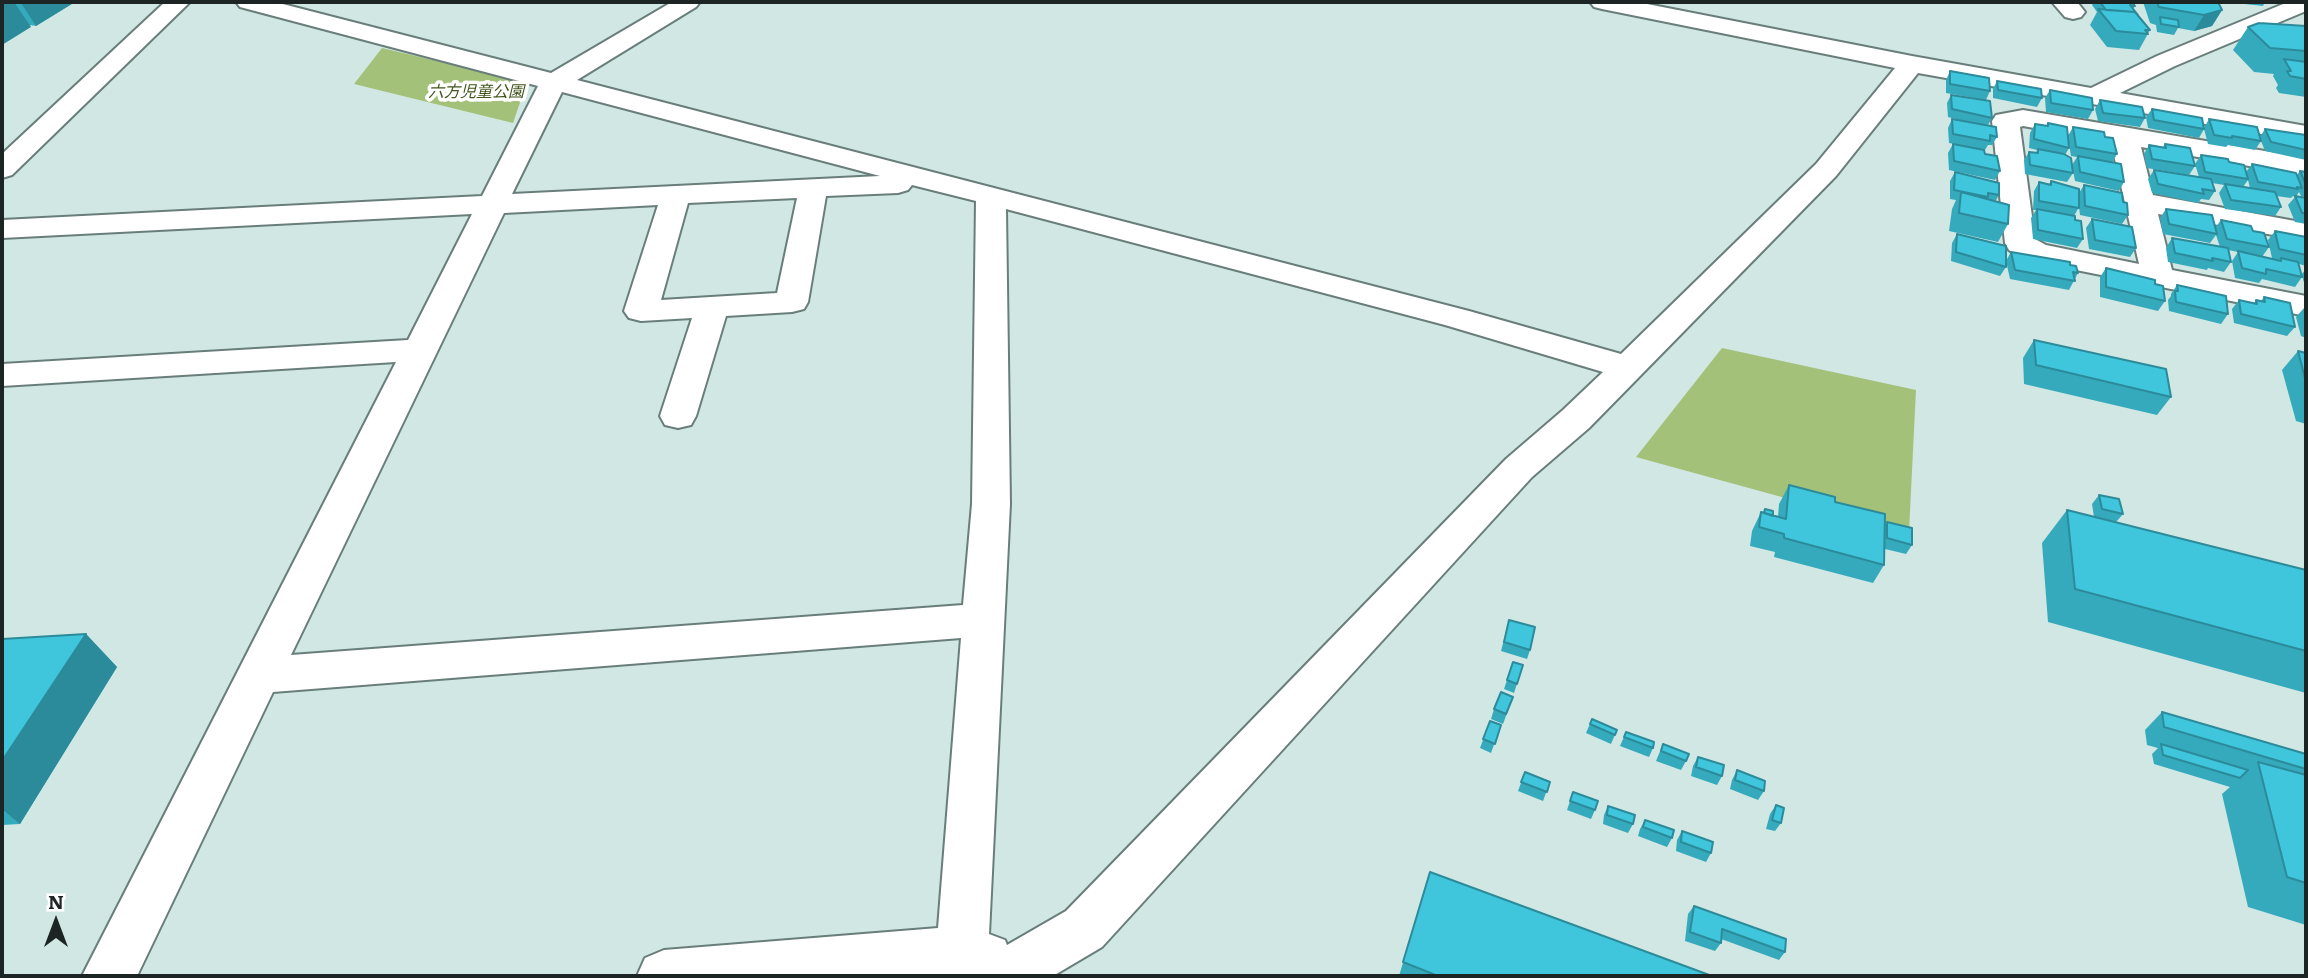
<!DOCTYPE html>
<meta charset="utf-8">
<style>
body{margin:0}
#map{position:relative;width:2308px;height:978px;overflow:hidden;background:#d1e7e3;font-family:Literata,serif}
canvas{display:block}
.frame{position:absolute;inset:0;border:4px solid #1c2523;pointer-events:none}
.north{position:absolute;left:21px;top:887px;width:70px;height:70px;-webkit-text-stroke:5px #fff;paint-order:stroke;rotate:0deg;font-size:19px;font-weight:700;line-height:28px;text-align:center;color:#1c2523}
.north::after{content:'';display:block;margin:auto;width:24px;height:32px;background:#1c2523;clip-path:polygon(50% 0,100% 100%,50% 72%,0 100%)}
</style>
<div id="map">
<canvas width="2308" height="978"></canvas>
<div class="frame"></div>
<div class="north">N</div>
</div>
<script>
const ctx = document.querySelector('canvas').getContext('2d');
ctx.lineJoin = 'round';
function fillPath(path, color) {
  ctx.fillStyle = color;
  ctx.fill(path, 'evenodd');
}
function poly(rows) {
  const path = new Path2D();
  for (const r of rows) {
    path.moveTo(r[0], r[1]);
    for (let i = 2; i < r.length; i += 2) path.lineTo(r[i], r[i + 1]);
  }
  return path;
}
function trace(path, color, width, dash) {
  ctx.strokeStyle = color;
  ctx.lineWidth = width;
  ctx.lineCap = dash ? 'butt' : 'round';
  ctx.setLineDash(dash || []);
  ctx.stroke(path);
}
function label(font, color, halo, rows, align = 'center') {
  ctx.font = font + ' Literata,"Noto Sans JP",serif';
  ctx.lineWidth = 7;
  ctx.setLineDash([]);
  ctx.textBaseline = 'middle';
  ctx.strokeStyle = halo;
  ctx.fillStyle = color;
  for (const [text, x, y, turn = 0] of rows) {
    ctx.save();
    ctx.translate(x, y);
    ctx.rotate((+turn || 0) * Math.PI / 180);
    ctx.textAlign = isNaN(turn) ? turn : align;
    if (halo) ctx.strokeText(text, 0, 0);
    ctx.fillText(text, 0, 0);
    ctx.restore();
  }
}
const green = poly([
 [382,48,521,81,525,88,513,123,354,84],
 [1722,348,1916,390,1909,532,1636,457]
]);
const minor = poly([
 [165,2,190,2,12,175,2,178,2,154,165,2],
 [236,2,275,2,551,73,672,2,700,2,696,7,577,80,1469,311,1621,354,1816,164,1895,68,1602,9,1594,7,1590,2,1637,2,1912,56,2091,88,2157,56,2288,2,2306,2,2306,11,2175,66,2120,93,2306,126,2306,142,1918,73,1836,176,1589,428,1532,477,1102,947,1053,976,637,976,645,958,664,950,938,928,961,638,273,692,137,976,82,976,396,362,2,386,2,364,408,340,472,214,2,238,2,220,482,196,538,86,240,7,236,2],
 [562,92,880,176,512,194,562,92],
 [912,185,976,201,972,504,963,605,291,655,504,213,658,205,624,311,629,318,641,321,692,318,660,416,665,425,678,428,691,425,696,416,726,316,792,312,804,309,808,302,826,196,898,193,908,190,912,185],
 [797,198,777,293,661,300,688,203,797,198],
 [1006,209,1445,325,1603,372,1563,410,1506,459,1066,911,1007,945,1005,940,989,934,1010,504,1006,209],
 [2052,2,2077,2,2085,12,2081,17,2073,19,2065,17,2052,2],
 [2023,110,2306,158,2306,176,2141,147,2153,195,2306,223,2306,241,2158,214,2172,270,2306,296,2306,316,2036,262,2025,260,2009,250,2005,243,1992,121,1996,115,2023,110],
 [2023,126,2111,142,2139,264,2046,245,2035,239,2020,127,2023,126]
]);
const wall = poly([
 [2,2,75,2,36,26,30,25,31,27],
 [2094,2,2132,2,2135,6,2133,9,2150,30,2139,50,2107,47,2090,25,2097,12,2092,5],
 [2143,2,2218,2,2222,10,2212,26,2194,31,2178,28,2174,35,2157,32,2156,25,2150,23],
 [2226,2,2265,2,2263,6],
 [2306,26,2306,97,2279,93,2276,88,2278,85,2273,76,2274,74,2254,72,2233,50,2248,27],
 [1950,71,1990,91,1986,100,1946,93,1946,80],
 [1997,81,2042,98,2037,107,1993,98,1993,89],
 [2050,90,2093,110,2088,119,2046,112,2045,98],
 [1951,95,1992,118,1988,125,1997,137,1992,145,1988,145,1985,150,1949,143,1948,128,1952,119,1967,122,1948,117,1947,103],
 [2100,100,2145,118,2140,127,2098,121,2095,109],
 [2152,109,2204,128,2209,119,2260,137,2265,129,2306,135,2306,160,2265,151,2261,141,2255,150,2228,145,2226,147,2208,144,2204,129,2199,138,2148,128,2146,117],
 [2048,123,2068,136,2073,127,2105,137,2117,154,2112,163,2124,182,2119,191,2075,181,2072,165,2077,157,2071,156,2068,138,2069,148,2065,155,2073,173,2067,182,2025,174,2024,160,2029,152,2036,153,2037,150,2029,148,2030,133,2035,124,2046,126],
 [1953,144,1985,154,2000,171,1995,180,1949,170,1948,153],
 [2165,144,2195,166,2189,175,2147,168,2144,154,2149,145,2163,147],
 [2201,155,2229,162,2246,172,2252,164,2297,175,2300,171,2306,172,2306,198,2301,196,2299,192,2296,197,2306,198,2306,224,2295,222,2288,205,2295,197,2293,196,2291,198,2276,196,2281,207,2275,216,2225,209,2219,193,2224,185,2212,183,2215,191,2209,200,2201,199,2198,203,2152,193,2148,179,2154,170,2199,177,2195,164],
 [2248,180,2250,188,2243,187],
 [1955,172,1999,195,1995,202,2008,224,1998,242,1949,231,1952,209,1956,200,1950,199,1950,181],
 [2051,181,2079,193,2084,185,2123,202,2128,215,2122,224,2080,215,2079,207,2074,216,2083,239,2077,248,2033,239,2031,218,2036,210,2033,210,2034,191,2039,182,2049,184],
 [2166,209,2215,228,2221,220,2253,231,2269,247,2262,257,2272,258,2268,240,2275,231,2306,237,2306,266,2299,264,2301,275,2306,269,2306,289,2302,276,2302,277,2295,287,2262,279,2259,283,2235,278,2232,261,2238,252,2228,250,2231,262,2224,272,2208,268,2207,270,2168,262,2166,248,2172,238,2220,247,2216,235,2210,243,2163,234,2160,218],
 [2092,219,2136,248,2130,257,2089,249,2086,228],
 [1957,234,2006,267,2000,276,1951,261,1952,243],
 [2011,252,2070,265,2078,273,2069,290,2010,279,2006,261],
 [2106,268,2155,284,2165,301,2158,311,2100,297,2100,277],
 [2177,285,2228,314,2221,324,2169,311,2168,300,2171,296,2171,294],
 [2264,297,2295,327,2287,336,2234,323,2232,309,2239,300,2254,303,2256,300,2261,301],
 [2304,308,2306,308,2306,338,2301,336,2296,317],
 [2034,340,2171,397,2157,415,2024,384,2023,358],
 [2298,351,2306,353,2306,424,2296,421,2282,370],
 [1789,485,1835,502,1885,525,1887,522,1912,545,1906,554,1885,549,1884,565,1873,583,1774,557,1775,552,1750,546,1752,531,1761,512,1763,513,1765,509,1773,516,1778,517,1779,504],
 [2099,495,2123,514,2116,522,2306,570,2306,693,2048,622,2042,543,2067,510,2094,517,2092,504],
 [1509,620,1530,650,1527,659,1501,651],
 [86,634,117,667,20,824,2,825,2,639],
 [1513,662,1523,665,1514,693,1504,689],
 [1513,697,1503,724,1491,719,1494,709],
 [2162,712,2306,754,2306,925,2248,907,2222,794,2230,787,2154,764,2152,754,2158,748,2147,745,2145,730],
 [1592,719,1617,730,1611,744,1586,733],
 [1490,721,1501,725,1491,753,1480,748],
 [1626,732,1653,748,1649,757,1620,746],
 [1663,744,1686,761,1681,770,1656,761],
 [1698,757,1722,776,1717,785,1691,776,1693,766],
 [1737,770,1764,791,1758,800,1730,789,1732,780],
 [1525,772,1550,782,1543,801,1518,791],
 [1573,792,1595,810,1591,819,1567,810],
 [1776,805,1781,823,1775,831,1766,829,1770,814],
 [1608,806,1633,824,1628,833,1603,824,1604,815],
 [1645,820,1672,838,1667,847,1638,836,1640,829],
 [1682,831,1711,853,1706,862,1676,851,1677,840],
 [1430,872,1712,976,1399,976],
 [1694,906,1785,952,1779,960,1721,939,1721,943,1715,951,1685,941,1688,914]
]);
const shadedWall = poly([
 [5,2,14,2,31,27,2,45,2,4],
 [23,2,75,2,36,26,21,3],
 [2222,10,2212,26,2194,31,2204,15],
 [86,634,117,667,20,824,2,809,2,761]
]);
const building = poly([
 [2100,2,2132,2,2135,6,2130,5,2138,15,2135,12,2106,10,2100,2],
 [2157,2,2218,2,2222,10,2204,15,2159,7,2157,2],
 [2098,9,2135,12,2150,30,2145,30,2148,34,2116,31,2098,9],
 [2160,17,2178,20,2179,27,2161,24,2160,17],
 [2259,23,2306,26,2306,51,2270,48,2248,27,2259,23],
 [2284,59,2306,62,2306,79,2290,76,2287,71,2291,71,2284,59],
 [1950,71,1989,78,1990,91,1950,84,1950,71],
 [1997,81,2041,89,2042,98,1998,90,1997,81],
 [2050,90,2092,98,2093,110,2051,103,2050,90],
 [1951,95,1990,101,1992,118,1952,109,1951,95],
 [2100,100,2142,107,2145,118,2103,113,2100,100],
 [2152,109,2202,118,2204,129,2154,120,2152,109],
 [1952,119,1996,127,1997,137,1990,135,1990,141,1953,134,1952,119],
 [2209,119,2257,127,2261,141,2232,136,2232,138,2214,135,2209,119],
 [2048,123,2067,127,2069,148,2034,139,2035,124,2048,126,2048,123],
 [2073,127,2104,132,2105,137,2113,138,2117,154,2076,147,2073,127],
 [2265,129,2306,135,2306,150,2271,142,2265,129],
 [1953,144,1984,150,1985,154,1997,156,2000,171,1954,161,1953,144],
 [2165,144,2190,148,2195,166,2152,159,2149,145,2166,148,2165,144],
 [2038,149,2064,154,2071,158,2073,173,2030,165,2029,152,2038,153,2038,149],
 [2201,155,2228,159,2229,162,2244,165,2248,179,2205,172,2201,155],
 [2078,156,2121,164,2124,182,2080,172,2078,156],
 [2252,164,2296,173,2302,188,2297,187,2298,189,2258,182,2252,164],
 [2154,170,2211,179,2215,191,2202,189,2204,194,2158,184,2154,170],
 [2300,171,2306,172,2306,185,2300,171],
 [1955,172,1999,183,1999,195,1988,193,1988,197,1954,190,1955,172],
 [2051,181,2079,189,2079,208,2039,201,2039,182,2051,185,2051,181],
 [2225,184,2275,192,2281,207,2231,200,2225,184],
 [2084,185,2122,193,2123,202,2127,203,2128,215,2085,206,2084,185],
 [1961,192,2009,205,2008,224,1959,213,1961,192],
 [2295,196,2306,198,2306,213,2302,213,2295,196],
 [2037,209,2075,216,2075,220,2081,221,2083,239,2038,230,2037,209],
 [2166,209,2212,215,2217,234,2169,224,2166,209],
 [2092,219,2132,227,2136,248,2095,240,2092,219],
 [2221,220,2251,226,2253,231,2264,233,2269,247,2227,239,2221,220],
 [2275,231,2306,237,2306,255,2279,249,2275,231],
 [1957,234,2006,246,2006,267,1956,252,1957,234],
 [2172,238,2228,248,2231,262,2212,258,2213,261,2175,253,2172,238],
 [2238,251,2281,261,2281,258,2298,262,2302,277,2266,269,2266,274,2242,268,2238,251],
 [2011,252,2070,262,2070,265,2076,266,2078,273,2073,272,2075,281,2015,270,2011,252],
 [2106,268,2155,280,2155,284,2163,286,2165,301,2106,287,2106,268],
 [2177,285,2226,296,2228,314,2176,302,2175,291,2178,291,2177,285],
 [2264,297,2290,303,2295,327,2241,314,2239,300,2257,304,2256,300,2265,302,2264,297],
 [2034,340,2166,369,2171,397,2036,365,2034,340],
 [2298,351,2306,353,2306,382,2298,351],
 [1789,485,1835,497,1835,502,1885,514,1884,565,1784,538,1784,534,1759,527,1761,512,1786,519,1789,485],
 [2099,495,2119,499,2123,514,2102,509,2099,495],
 [1765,509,1773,511,1773,516,1764,513,1765,509],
 [2067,510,2306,570,2306,651,2075,589,2067,510],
 [1887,522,1912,528,1912,545,1887,538,1887,522],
 [1509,620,1535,627,1530,650,1504,642,1509,620],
 [86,634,2,761,2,639,86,634],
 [1513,662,1523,665,1517,684,1507,680,1513,662],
 [1501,692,1513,697,1506,714,1494,709,1501,692],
 [2162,712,2306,754,2306,769,2164,727,2162,712],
 [1592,719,1617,730,1615,735,1590,724,1592,719],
 [1490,721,1501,725,1495,744,1483,739,1490,721],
 [1626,732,1654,742,1653,748,1624,737,1626,732],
 [1663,744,1689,754,1686,761,1661,751,1663,744],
 [2161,744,2248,770,2240,778,2163,755,2161,744],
 [1698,757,1724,765,1722,776,1696,767,1698,757],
 [2258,762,2306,775,2306,883,2287,877,2258,762],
 [1737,770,1765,781,1764,791,1735,780,1737,770],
 [1525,772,1550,782,1547,792,1521,782,1525,772],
 [1573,792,1598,801,1595,810,1570,801,1573,792],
 [1776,805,1784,808,1781,823,1772,820,1776,805],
 [1608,806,1635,815,1633,824,1607,815,1608,806],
 [1645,820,1674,830,1672,838,1643,827,1645,820],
 [1682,831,1713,842,1711,853,1681,842,1682,831],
 [1430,872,1712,976,1438,976,1403,962,1430,872],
 [1694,906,1786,939,1785,952,1722,929,1721,943,1690,932,1694,906]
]);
const farParknames = [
 ["六方児童公園",476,92]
];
fillPath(green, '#a4c17a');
trace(minor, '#697e7a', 4);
fillPath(minor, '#fff');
fillPath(wall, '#36aabd');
fillPath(shadedWall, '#2c8b9a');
fillPath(building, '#3fc6dc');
trace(building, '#2c8b9a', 2);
label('italic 16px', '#41561b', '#fff', farParknames);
</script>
